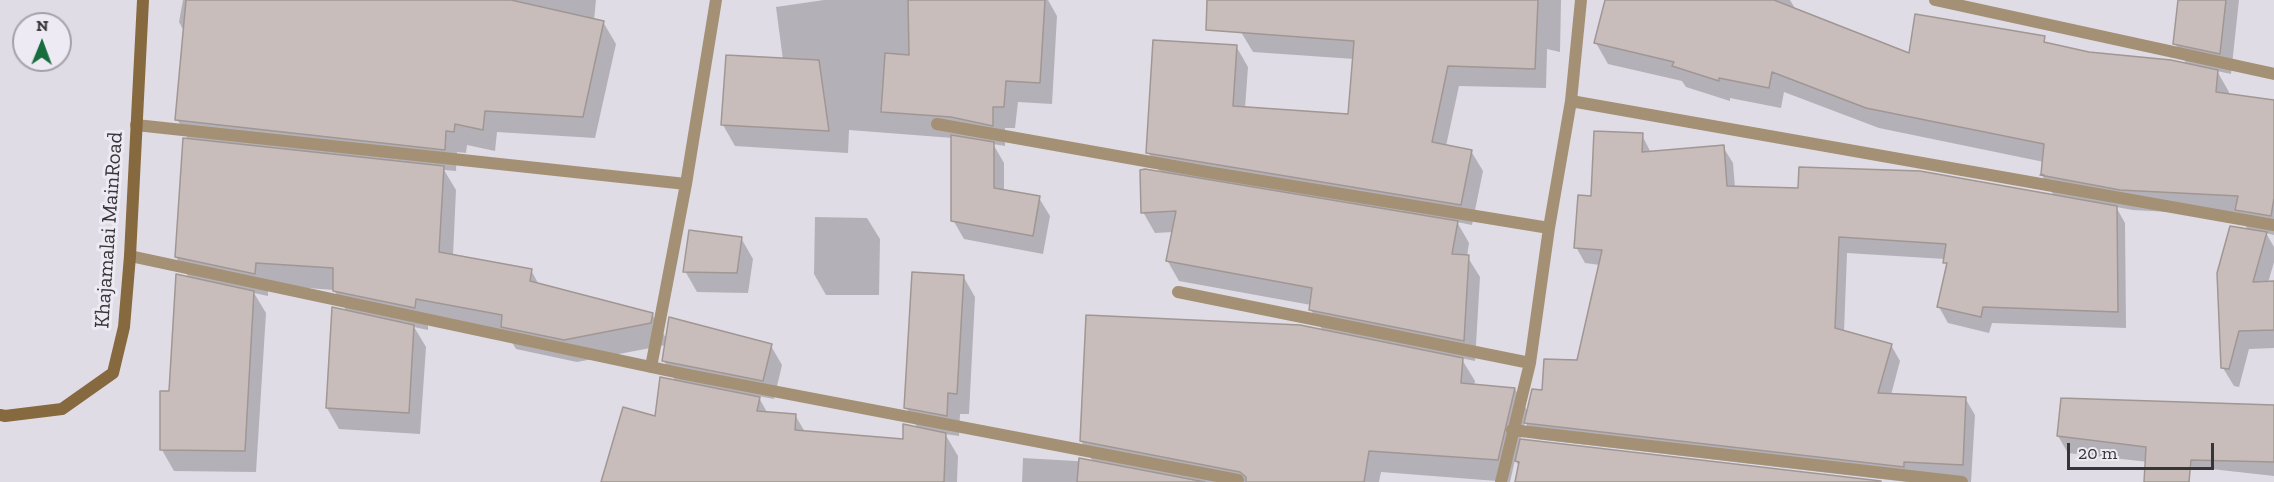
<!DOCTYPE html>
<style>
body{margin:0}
#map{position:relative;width:2274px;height:482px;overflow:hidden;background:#e0dce5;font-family:"Zilla Slab",serif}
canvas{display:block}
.north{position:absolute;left:12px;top:12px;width:60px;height:60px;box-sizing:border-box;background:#edeaf3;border:2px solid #a4a2a8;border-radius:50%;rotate:1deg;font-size:16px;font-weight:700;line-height:24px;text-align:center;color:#363538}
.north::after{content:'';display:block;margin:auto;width:21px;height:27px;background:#186d3f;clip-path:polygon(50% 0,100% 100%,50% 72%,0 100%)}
.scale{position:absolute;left:2067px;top:443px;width:147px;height:27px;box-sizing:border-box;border:3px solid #363538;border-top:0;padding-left:8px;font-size:18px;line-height:21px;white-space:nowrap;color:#363538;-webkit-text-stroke:4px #edeaf3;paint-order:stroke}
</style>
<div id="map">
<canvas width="2274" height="482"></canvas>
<div class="north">N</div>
<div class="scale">20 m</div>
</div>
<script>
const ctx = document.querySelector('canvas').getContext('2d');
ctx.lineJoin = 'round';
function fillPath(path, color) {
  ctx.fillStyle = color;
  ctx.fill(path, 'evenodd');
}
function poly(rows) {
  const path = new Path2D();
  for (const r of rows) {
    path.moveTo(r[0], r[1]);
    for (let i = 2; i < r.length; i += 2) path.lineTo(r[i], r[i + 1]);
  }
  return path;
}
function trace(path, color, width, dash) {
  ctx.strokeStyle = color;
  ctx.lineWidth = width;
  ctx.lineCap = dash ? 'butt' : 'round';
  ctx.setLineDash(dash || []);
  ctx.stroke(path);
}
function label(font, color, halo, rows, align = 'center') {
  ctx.font = font + ' "Zilla Slab",serif';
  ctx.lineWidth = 6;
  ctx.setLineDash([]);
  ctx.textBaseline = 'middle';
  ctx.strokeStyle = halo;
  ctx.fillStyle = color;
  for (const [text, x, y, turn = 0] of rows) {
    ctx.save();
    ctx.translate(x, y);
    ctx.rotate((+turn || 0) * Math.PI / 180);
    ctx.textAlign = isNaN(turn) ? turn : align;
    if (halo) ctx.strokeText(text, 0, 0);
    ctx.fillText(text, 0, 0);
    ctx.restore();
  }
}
const shadow = poly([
 [183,0,596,0,594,20,603,22,616,44,595,138,497,132,495,151,467,145,466,153,457,152,456,171,444,170,456,190,453,256,531,270,539,285,652,314,667,340,771,346,782,365,774,399,758,396,768,414,795,415,805,432,904,440,918,429,906,407,963,276,975,297,969,414,960,414,959,436,945,434,958,456,957,482,602,482,656,418,676,382,664,361,666,345,577,362,516,349,508,336,428,321,428,330,414,327,426,347,420,434,339,429,327,408,347,312,334,290,268,285,268,296,254,293,266,313,256,472,174,471,162,450,189,278,176,257,189,141,177,119,185,33,179,22],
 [824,0,1048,0,1057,16,1052,104,1018,102,1015,128,1005,128,1005,146,993,144,1004,163,1004,191,1039,198,1050,216,1043,254,964,239,953,220,953,138,849,130,848,153,735,146,723,125,783,60,776,7],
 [1246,0,1561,0,1560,52,1547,49,1546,88,1459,86,1446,146,1471,151,1483,171,1472,225,1457,222,1469,243,1467,256,1480,277,1475,361,1461,358,1475,381,1474,386,1515,389,1528,412,1543,392,1578,362,1600,265,1585,263,1576,247,1592,197,1642,135,1651,153,1723,147,1733,163,1735,188,2054,196,2043,177,2044,162,1879,128,1784,92,1781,108,1730,98,1730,101,1686,87,1682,81,1608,64,1596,43,1606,0,1790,0,1796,10,1910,55,2089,53,2187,65,2175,43,2180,0,2239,0,2231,74,2217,71,2229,92,2229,96,2274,102,2274,235,2266,233,2274,247,2274,262,2268,283,2274,282,2274,348,2249,349,2239,387,2234,386,2223,368,2248,230,2240,216,2133,210,2116,207,2125,223,2126,328,1992,323,1989,333,1948,323,1939,307,1947,268,1945,259,1847,253,1844,332,1891,345,1900,361,1891,395,1965,398,1975,415,1971,482,1907,482,1535,439,1525,422,1520,441,1830,482,1516,482,1519,466,1515,460,1510,482,1381,472,1379,482,1022,482,1023,458,1093,462,1081,441,1323,331,1311,310,1311,305,1179,281,1167,260,1173,232,1155,233,1143,212,1161,174,1148,152,1236,46,1248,67,1245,108,1350,116,1354,59,1253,52,1241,32],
 [815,217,867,218,880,239,879,295,826,295,814,274],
 [741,238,753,259,748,293,697,292,685,271],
 [2274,406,2274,476,2068,453,2058,436]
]);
const building = poly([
 [186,0,511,0,604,21,583,117,485,111,483,130,455,124,454,132,446,131,445,150,175,120,186,0],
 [908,0,1045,0,1040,83,1006,81,1004,107,993,107,993,126,951,117,881,112,885,53,909,55,908,0],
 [1207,0,1538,0,1535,69,1448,66,1432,142,1472,150,1461,205,1146,153,1153,40,1237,45,1233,106,1348,114,1354,41,1206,30,1207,0],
 [1605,0,1774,0,1909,53,1915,14,2045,36,2044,42,2089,52,2171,60,2218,70,2216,92,2274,100,2274,198,2271,216,2235,210,2238,196,2120,190,2040,175,2044,175,2041,174,2044,144,1866,108,1772,72,1769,88,1719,78,1719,81,1672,66,1674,62,1594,43,1605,0],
 [2178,0,2226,0,2220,54,2173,44,2178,0],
 [726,55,819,60,829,131,721,125,726,55],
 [1594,131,1643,133,1642,152,1724,145,1727,186,1798,188,1799,167,1920,171,2117,206,2118,312,1983,307,1981,317,1937,307,1947,263,1943,263,1946,244,1839,237,1835,328,1892,344,1878,393,1966,397,1963,465,1904,462,1904,467,1524,423,1532,389,1542,390,1544,359,1577,360,1602,250,1574,248,1578,195,1591,196,1594,131],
 [951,135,994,142,994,188,1040,196,1033,236,951,221,951,135],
 [183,138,444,166,439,252,532,269,530,281,653,313,651,323,564,340,501,327,502,315,416,299,415,308,333,291,333,268,256,263,255,274,175,257,183,138],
 [1145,169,1458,221,1452,254,1469,255,1464,341,1309,310,1312,288,1166,261,1176,211,1141,213,1140,170,1145,169],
 [2230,226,2267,232,2253,282,2274,281,2274,330,2239,331,2229,369,2221,368,2217,273,2230,226],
 [689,230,742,237,737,273,683,272,689,230],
 [912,272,964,275,957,394,948,393,947,416,904,408,912,272],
 [176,274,254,291,245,451,160,450,160,391,169,391,176,274],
 [332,307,414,325,409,413,326,408,332,307],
 [1086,315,1300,325,1463,358,1461,383,1515,388,1498,460,1369,451,1364,482,1246,482,1246,477,1240,472,1080,441,1086,315],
 [669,317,772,344,763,381,662,361,669,317],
 [660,377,760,397,757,411,796,414,795,430,903,439,903,424,946,433,944,482,601,482,623,407,655,416,660,377],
 [2061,398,2274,405,2274,462,2191,460,2189,482,2144,482,2146,447,2057,436,2061,398],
 [1520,439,1881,481,1881,482,1515,482,1519,462,1515,461,1520,439],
 [1079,458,1205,482,1077,482,1079,458]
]);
const minor = poly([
 [1935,0,2274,74],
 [1571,101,2274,225],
 [937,124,1207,172,1549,228],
 [136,125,686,184],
 [130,256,684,374,1238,480],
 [1178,292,1530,363],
 [651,367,686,184,716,0],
 [1512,430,1962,482],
 [1501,482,1530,363,1549,228,1571,101,1581,0]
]);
const secondary = poly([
 [0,415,5,416,62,409,113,373,124,327,130,256,143,0]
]);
const streetNames = [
 ["Khajamalai MainRoad",109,230,-86]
];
fillPath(shadow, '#0003');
fillPath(building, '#c8bdba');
trace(building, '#a09693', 1.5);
trace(minor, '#a49074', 12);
trace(secondary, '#87693f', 12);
label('21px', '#363538', '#edeaf3', streetNames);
</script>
